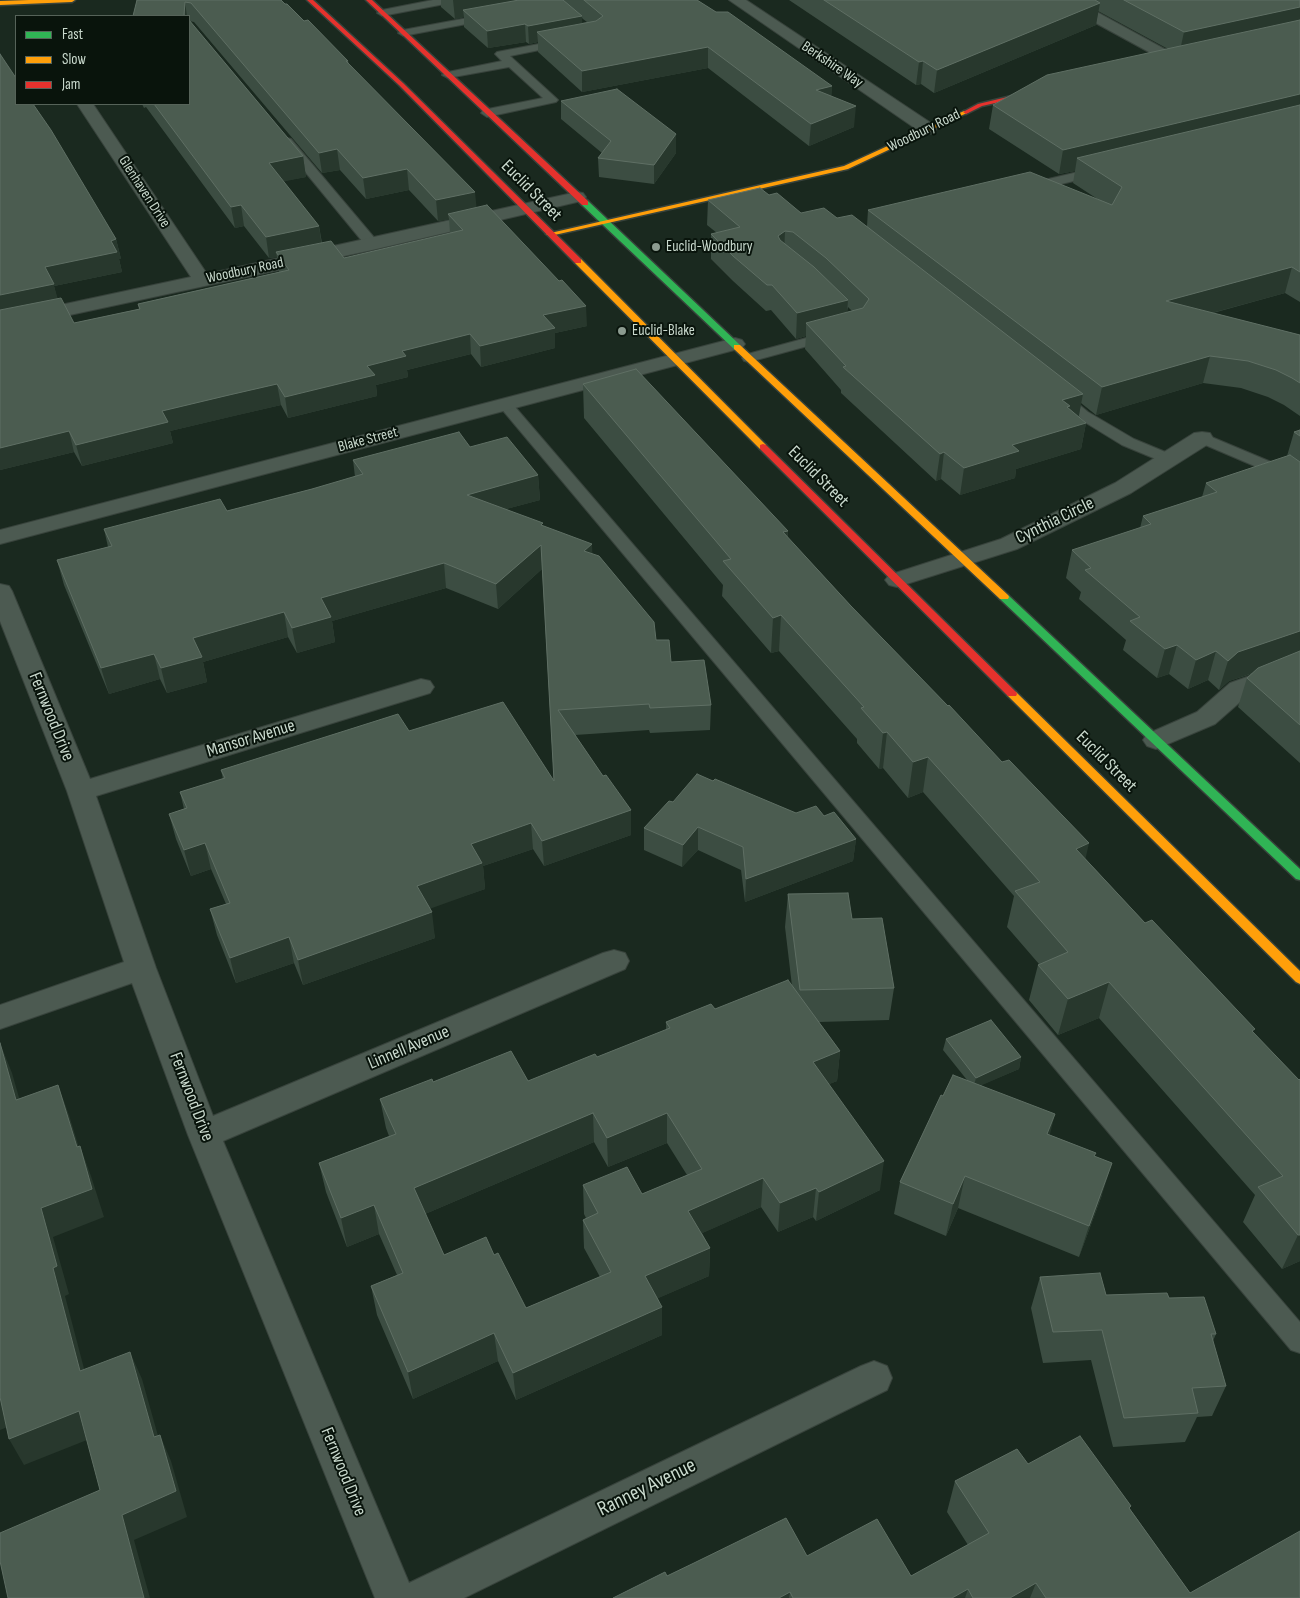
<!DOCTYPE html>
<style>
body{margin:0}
#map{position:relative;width:1300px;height:1598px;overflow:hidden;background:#1a291f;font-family:"Sofia Sans Condensed",sans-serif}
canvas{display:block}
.legend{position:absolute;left:15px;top:15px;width:175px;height:90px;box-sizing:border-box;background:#09140c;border:1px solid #566359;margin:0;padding:6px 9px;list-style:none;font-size:15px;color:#c9d9cd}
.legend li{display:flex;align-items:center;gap:10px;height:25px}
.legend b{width:25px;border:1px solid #566359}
</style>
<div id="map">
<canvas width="1300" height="1598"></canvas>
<ul class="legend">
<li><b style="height:6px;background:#30b455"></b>Fast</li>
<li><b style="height:6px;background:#ff9f0a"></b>Slow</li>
<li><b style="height:6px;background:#e5322d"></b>Jam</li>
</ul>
</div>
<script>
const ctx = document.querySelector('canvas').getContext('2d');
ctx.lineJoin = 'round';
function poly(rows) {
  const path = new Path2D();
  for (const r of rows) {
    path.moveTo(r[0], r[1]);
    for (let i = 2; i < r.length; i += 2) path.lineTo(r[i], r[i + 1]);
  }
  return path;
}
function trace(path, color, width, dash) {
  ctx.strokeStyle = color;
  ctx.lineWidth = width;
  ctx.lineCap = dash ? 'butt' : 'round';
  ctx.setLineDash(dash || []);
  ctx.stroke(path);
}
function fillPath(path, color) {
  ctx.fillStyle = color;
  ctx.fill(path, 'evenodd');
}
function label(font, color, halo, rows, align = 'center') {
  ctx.font = font + ' "Sofia Sans Condensed",sans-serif';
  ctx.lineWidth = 4;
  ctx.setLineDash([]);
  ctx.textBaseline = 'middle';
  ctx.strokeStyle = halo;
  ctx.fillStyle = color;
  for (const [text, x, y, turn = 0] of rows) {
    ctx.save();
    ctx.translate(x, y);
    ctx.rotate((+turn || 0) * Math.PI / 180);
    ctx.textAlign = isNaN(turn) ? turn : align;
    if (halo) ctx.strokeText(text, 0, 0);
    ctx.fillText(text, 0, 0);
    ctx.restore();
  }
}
const lane = poly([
 [433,0,455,0,450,3,382,16,377,13,382,10,433,0],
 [489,14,494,17,493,19,403,36,398,33,403,30,489,14],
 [565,39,571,42,569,44,510,56,556,98,558,100,556,102,487,117,481,113,483,110,543,98,509,67,448,78,442,75,448,72,502,61,495,54,497,52,565,39],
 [287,138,291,139,377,241,379,244,377,247,367,247,283,145,281,142,283,139,287,138],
 [1099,167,1103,168,1105,171,1103,174,1028,192,1022,188,1023,185,1099,167],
 [832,331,837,332,839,335,837,338,749,362,744,361,742,358,744,355,832,331],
 [1059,390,1064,392,1088,412,1134,439,1175,456,1177,459,1175,462,1163,462,1122,445,1078,418,1054,398,1051,395,1054,392,1059,390],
 [505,399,510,401,1300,1322,1300,1353,1291,1350,500,407,497,404,500,401,505,399],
 [1202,433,1283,467,1300,479,1300,491,1294,489,1271,473,1196,441,1194,438,1196,435,1202,433]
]);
const street = poly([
 [729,0,746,0,934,125,936,129,934,133,928,134,922,133,729,0],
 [1057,0,1075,0,1181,58,1184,61,1181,64,1171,64,1059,3,1057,0],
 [77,104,93,104,207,274,577,192,583,193,586,197,583,201,577,202,372,250,0,330,0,318,191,277,77,104],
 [735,338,742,340,745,344,742,348,0,544,0,530,735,338],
 [1202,432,1210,433,1213,438,1210,443,1131,493,1017,549,897,587,889,585,885,580,889,575,1001,539,1115,483,1194,433,1202,432],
 [0,584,9,586,12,591,90,779,421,679,430,681,434,687,430,693,96,796,156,968,213,1116,603,953,614,950,625,953,629,961,625,969,223,1141,409,1583,861,1366,874,1361,887,1366,892,1378,887,1390,464,1598,375,1598,188,1135,132,983,0,1029,0,1005,124,962,67,791,0,621,0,584],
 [1300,658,1300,675,1248,695,1215,724,1156,749,1147,746,1143,740,1147,734,1197,712,1230,683,1300,658]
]);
const fast = poly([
 [582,201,588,201,740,345,740,349,734,349,582,205,582,201],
 [1004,594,1008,595,1300,869,1300,880,1296,879,1000,599,999,597,1004,594]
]);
const slow = poly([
 [29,0,75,0,72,2,0,5,0,1,29,0],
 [964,111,969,112,848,169,550,236,546,234,844,166,964,111],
 [575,259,581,259,766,445,766,449,760,449,575,263,575,259],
 [734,345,740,345,1008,595,1009,597,1008,599,1000,599,734,349,734,345],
 [1012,691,1016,692,1300,971,1300,984,1296,982,1008,696,1007,694,1008,692,1012,691]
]);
const jam = poly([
 [307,0,313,0,403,83,581,259,581,263,575,263,399,85,307,0],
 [366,0,372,0,588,201,588,205,582,205,366,0],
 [1037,90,1039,91,1039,93,982,106,966,114,963,112,978,104,1037,90],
 [763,444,766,445,1016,692,1017,694,1016,696,1008,696,760,449,760,445,763,444]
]);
const wall = poly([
 [137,0,285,4,348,61,349,64,476,208,587,326,555,333,555,348,481,367,471,354,407,370,408,377,376,385,377,396,288,418,281,405,233,416,170,431,173,443,82,466,74,452,0,470,0,54,116,239,121,259,119,259,122,272,54,286,57,298,74,323,139,309,138,304,279,272,277,257,269,258,244,226,235,228,146,107,144,108,142,104,189,104,189,16,133,16],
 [189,21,194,22,322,173,340,170,366,199,409,190,438,221,449,219,450,233,344,258,322,243,319,226,283,181,306,177,303,156],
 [441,0,697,0,832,86,831,96,854,127,809,146,708,68,582,92,538,52,538,42,529,44,526,42,488,48,464,27,464,17,455,19,441,7],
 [582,18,583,19,587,22,582,23],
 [789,0,1300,0,1300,302,1285,293,1213,313,1300,335,1300,416,1284,405,1268,397,1241,388,1203,383,1096,415,1081,403,1079,416,1086,423,1081,449,1016,469,1015,478,960,495,941,479,936,481,841,393,841,390,805,349,806,336,796,339,771,310,766,311,733,281,711,259,711,234,717,233,707,225,708,200,769,195,801,213,837,218,867,226,868,210,1099,200,1073,183,1075,171,1059,174,989,129,993,105,1168,49,1098,11,1096,25,934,93,921,84,916,85],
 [848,307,852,311,847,312],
 [561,101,676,153,654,184,599,177,598,158,602,153,561,119],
 [583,384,788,531,788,538,1145,923,1253,1033,1299,1080,1300,1079,1300,1261,1282,1269,1243,1222,1255,1195,1099,1018,1058,1035,1029,1000,1038,965,1039,964,1007,927,1014,896,923,792,908,798,883,768,879,769,857,743,857,739,779,651,771,653,722,596,723,585,584,418],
 [1300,430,1300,763,1238,707,1247,678,1251,674,1229,681,1219,690,1208,680,1188,689,1169,674,1157,678,1123,650,1126,640,1079,599,1081,592,1066,578,1072,550,1140,528,1143,516,1202,497,1206,483,1287,456,1294,432],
 [470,447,538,475,540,500,506,509,543,526,592,553,671,662,711,705,710,730,650,733,649,730,575,735,603,776,631,810,631,835,544,866,533,849,483,866,485,889,429,908,435,938,303,985,294,963,236,983,217,935,210,909,226,904,211,869,191,876,176,839,169,814,184,809,180,792,223,779,221,770,409,731,554,781,542,569,498,609,446,588,332,621,335,642,297,653,288,637,203,662,207,682,167,693,160,679,109,694,64,585,57,560,108,547,104,529,227,511,312,489,355,477,353,460],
 [713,781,796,813,824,816,856,839,853,861,745,902,741,870,698,850,682,867,644,850,644,828,673,802],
 [788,894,852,919,894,988,889,1020,819,1022,840,1051,837,1081,829,1084,880,1190,816,1221,813,1217,778,1232,761,1207,702,1233,710,1248,709,1276,658,1298,662,1335,516,1400,498,1361,413,1399,377,1315,371,1286,397,1275,379,1234,347,1247,326,1192,319,1163,389,1136,386,1128,380,1099,433,1082,528,1081,597,1057,666,1030,666,1022,715,1009,792,986,785,927],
 [594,1142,608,1167,667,1143,687,1175,642,1194,583,1185,584,1214,586,1218,583,1220,584,1248,600,1277,526,1308,494,1255,444,1255,425,1214],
 [946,1039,1021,1057,1019,1069,981,1085,1050,1135,1096,1153,1094,1156,1102,1195,1079,1257,958,1208,946,1236,894,1214,900,1182,943,1096,967,1080,943,1050],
 [1040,1277,1106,1295,1216,1334,1213,1341,1226,1386,1212,1416,1197,1417,1185,1442,1113,1447,1091,1360,1043,1363,1031,1308],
 [1028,1464,1130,1509,1190,1593,1300,1598,613,1598,667,1576,807,1556,911,1576,968,1545,947,1512,955,1481]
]);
const shadedWall = poly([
 [453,0,558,0,463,10,464,17,455,19],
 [185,2,187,16,185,16],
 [1100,3,1096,25,934,93,937,70],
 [1300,7,1300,29,1179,55,1184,32],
 [582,16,583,33,537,32,538,42,529,44,528,26],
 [525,24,526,42,488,48,487,31],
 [708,47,708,68,582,92,582,71],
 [923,61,921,84,916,85,919,62],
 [832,86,831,107,816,90],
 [1300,94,1300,117,1077,158,1075,171,1059,174,1063,150],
 [856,106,854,127,809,146,811,124],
 [676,134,676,153,654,184,654,165],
 [337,149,340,170,322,173,319,153],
 [303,156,306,177,272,184,269,163],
 [407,169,409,190,366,199,363,178],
 [475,192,477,212,448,214,449,219,438,221,436,200],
 [241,205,244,226,235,228,231,207],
 [319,226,322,247,276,252,277,257,269,258,266,237],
 [785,231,784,255,778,236],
 [116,239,121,259,119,259,122,272,54,286,59,303,0,316,0,295,45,267,111,241],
 [1292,267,1285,293,1160,327,1166,301],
 [848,300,846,325,806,323,806,336,796,339,797,313],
 [586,306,587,326,555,333,555,348,481,367,480,346,543,315],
 [470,334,471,354,407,370,408,377,376,385,377,396,288,418,285,397,367,366,402,351],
 [1210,356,1203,383,1096,415,1102,387],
 [277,384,281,405,170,431,173,443,82,466,76,445,162,411],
 [1083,394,1078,420,1086,423,1081,449,1016,469,1015,478,960,495,964,468,1012,445,1062,400],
 [69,431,74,452,0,470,0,448],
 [944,452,941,479,936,481,940,454],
 [538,475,540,500,469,519,467,495],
 [788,531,786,566,783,532],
 [592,544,593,569,584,551],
 [541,545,542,569,498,609,496,584],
 [444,563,446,588,332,621,335,642,297,653,292,628,321,598],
 [284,612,288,637,203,662,207,682,167,693,161,668,193,638],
 [781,615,779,651,771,653,773,618],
 [1300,631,1300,657,1229,681,1219,690,1228,661,1238,652],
 [1177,645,1169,674,1157,678,1165,649],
 [1216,651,1208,680,1188,689,1196,660],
 [154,654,160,679,109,694,101,668],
 [887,732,883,768,879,769,883,733],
 [928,757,923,792,908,798,913,762],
 [631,810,631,835,544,866,542,841],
 [531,823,533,849,483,866,485,889,421,912,417,886,471,844],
 [698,827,698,850,682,867,683,845],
 [856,839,853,861,745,902,746,879],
 [205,843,211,869,191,876,184,850],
 [1089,843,1081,879,1076,849],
 [432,912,435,938,303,985,298,960],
 [289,937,294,963,236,983,230,958],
 [1109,982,1099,1018,1058,1035,1068,999],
 [0,1043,12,1073,28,1129,16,1100],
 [840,1051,837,1081,810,1092,813,1062],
 [1021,1057,1019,1069,973,1089,976,1078],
 [58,1085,69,1115,88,1177,77,1147],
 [593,1113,594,1142,418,1217,414,1188],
 [667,1113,667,1143,608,1167,607,1138],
 [1055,1114,1047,1146,1047,1134],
 [80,1146,91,1176,104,1217,53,1237,69,1294,65,1296,92,1399,80,1371,53,1268,41,1208],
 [884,1161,880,1190,816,1221,819,1192],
 [1112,1163,1102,1195,1079,1257,1089,1226],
 [965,1176,958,1208,946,1236,953,1204],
 [763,1178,761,1207,687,1240,688,1211],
 [816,1188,813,1217,778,1232,780,1203],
 [374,1205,379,1234,347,1247,341,1218],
 [1298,1235,1300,1235,1300,1261,1282,1269],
 [710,1248,709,1276,645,1304,645,1276],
 [662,1307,662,1335,516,1400,513,1373],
 [494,1333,498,1361,413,1399,408,1372],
 [130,1352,142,1379,166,1464,154,1437],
 [0,1397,15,1424,0,1430],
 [79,1411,92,1438,24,1465,9,1439],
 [160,1435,171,1461,187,1517,134,1540,150,1598,144,1598,122,1515],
 [1036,1583,1030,1598,1010,1598],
 [968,1589,965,1598,952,1598],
 [790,1592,789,1598,779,1598]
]);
const building = poly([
 [137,0,281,0,285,4,287,4,304,21,308,20,348,61,346,61,475,192,436,200,407,169,363,178,337,149,319,153,191,3,185,2,184,15,186,16,133,16,137,0],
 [519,0,563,0,582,16,528,26,525,24,487,31,463,10,519,0],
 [584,0,697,0,716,12,728,12,832,86,816,90,856,106,811,124,708,47,582,71,537,32,596,21,603,16,584,0],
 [824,0,1095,0,1100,3,937,70,923,61,919,62,824,0],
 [1124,0,1300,0,1300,7,1184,32,1124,0],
 [189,20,303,156,269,163,319,226,266,237,241,205,231,207,154,104,189,104,189,20],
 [1300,20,1300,94,1063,150,993,105,1047,75,1300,20],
 [0,54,16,78,16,104,33,104,51,130,116,239,111,241,117,252,45,267,54,284,0,295,0,54],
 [617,89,676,134,654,165,598,158,611,141,561,101,617,89],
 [1300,105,1300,272,1292,267,1166,301,1300,335,1300,383,1292,378,1276,370,1248,361,1210,356,1102,387,868,210,1030,172,1112,205,1122,187,1077,158,1300,105],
 [760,188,769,195,777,193,801,213,824,208,837,218,852,215,1083,394,1062,400,1070,406,1067,407,1086,423,1012,445,1019,451,964,468,944,452,940,454,843,367,846,366,806,323,863,308,869,299,826,258,793,232,785,231,778,236,780,240,814,267,848,300,797,313,772,285,767,285,733,256,711,234,740,227,708,200,760,188],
 [487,205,559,281,562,280,586,306,543,315,555,328,480,346,470,334,402,351,406,356,367,366,375,375,285,397,277,384,229,395,162,411,168,422,76,445,69,431,0,448,0,310,61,298,74,323,140,309,138,304,289,270,276,252,331,241,344,258,463,230,448,214,487,205],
 [636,369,788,531,783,532,851,606,948,706,949,705,1002,762,1009,760,1089,843,1076,849,1145,923,1152,920,1255,1029,1252,1031,1299,1080,1300,1079,1300,1235,1298,1235,1258,1187,1283,1176,1109,982,1068,999,1038,965,1068,952,1015,891,1040,882,928,757,913,762,887,732,883,733,861,708,864,707,781,615,773,618,723,561,731,559,583,384,636,369],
 [1300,430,1300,436,1294,432,1300,430],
 [459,432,470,447,507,437,538,475,467,495,543,523,541,525,592,544,584,551,599,556,654,622,656,640,669,640,671,662,704,660,711,705,650,708,649,704,558,710,603,776,606,775,631,810,542,841,531,823,471,844,482,863,417,886,432,912,298,960,289,937,230,958,210,909,230,903,205,843,184,850,169,814,187,808,180,792,225,778,221,770,398,714,409,731,503,702,554,781,541,545,496,584,444,563,321,598,331,617,292,628,284,612,193,638,202,657,161,668,154,654,101,668,57,560,112,546,104,529,220,499,227,511,312,489,363,474,353,460,459,432],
 [1290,455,1300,462,1300,631,1238,652,1228,661,1216,651,1196,660,1177,645,1165,649,1130,621,1140,617,1085,570,1091,568,1072,550,1151,524,1143,516,1217,492,1206,483,1290,455],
 [1300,651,1300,725,1247,678,1258,668,1300,651],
 [697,774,713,781,715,779,796,813,816,806,824,816,834,812,856,839,746,879,743,847,698,827,683,845,644,828,669,801,673,802,697,774],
 [848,893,852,919,882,918,894,988,800,990,788,894,848,893],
 [788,980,840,1051,813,1062,884,1161,819,1192,816,1188,780,1203,763,1178,688,1211,710,1248,645,1276,662,1307,513,1373,494,1333,408,1372,371,1286,403,1273,374,1205,341,1218,319,1163,396,1134,380,1099,432,1079,433,1082,511,1051,528,1081,595,1054,597,1057,670,1028,666,1022,711,1004,715,1009,788,980],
 [593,1113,607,1138,667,1113,702,1169,642,1194,627,1167,583,1185,598,1213,583,1220,611,1272,526,1308,498,1253,494,1255,486,1237,444,1255,414,1188,593,1113],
 [991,1020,1021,1057,976,1078,946,1039,991,1020],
 [0,1043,16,1100,58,1085,77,1147,80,1146,92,1189,41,1208,57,1266,53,1268,80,1371,130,1352,154,1437,160,1435,176,1491,122,1515,144,1598,8,1598,0,1561,0,1533,100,1490,79,1411,9,1439,0,1397,0,1043],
 [953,1075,1055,1114,1047,1134,1096,1153,1094,1156,1112,1163,1089,1226,965,1176,953,1204,900,1182,941,1095,943,1096,953,1075],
 [1100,1273,1106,1295,1167,1293,1169,1298,1204,1297,1216,1334,1211,1334,1226,1386,1192,1388,1198,1413,1124,1418,1102,1330,1053,1332,1040,1277,1100,1273],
 [1080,1436,1131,1506,1129,1508,1190,1593,1300,1531,1300,1598,1046,1598,1036,1583,1010,1598,973,1598,968,1589,952,1598,793,1598,790,1592,779,1598,613,1598,665,1572,667,1576,694,1563,786,1518,807,1556,877,1519,911,1576,989,1533,955,1481,1017,1449,1028,1464,1080,1436]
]);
const markers = [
 [656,247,5,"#8c9b90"],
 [622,331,5,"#8c9b90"]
];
const farStreetnames = [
 ["Berkshire Way",832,65,34],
 ["Woodbury Road",924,131,-26],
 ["Glenhaven Drive",144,192,57],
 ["Woodbury Road",245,271,-12],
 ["Blake Street",368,440,-15]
];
const farPoinames = [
 ["Euclid-Woodbury",666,247],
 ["Euclid-Blake",632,331]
];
const streetNames = [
 ["Euclid Street",531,191,45],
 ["Euclid Street",818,477,45],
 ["Cynthia Circle",1055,521,-26],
 ["Fernwood Drive",51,717,68],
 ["Mansor Avenue",251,739,-17],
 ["Euclid Street",1106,762,45],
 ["Linnell Avenue",409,1048,-23],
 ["Fernwood Drive",191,1097,69],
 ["Fernwood Drive",343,1472,68]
];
const nearStreetnames = [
 ["Ranney Avenue",647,1488,-26]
];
trace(lane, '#38433c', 2);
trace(street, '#38433c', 2);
trace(fast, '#38433c', 3);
trace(slow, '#38433c', 3);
trace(jam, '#38433c', 3);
fillPath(lane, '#4c5a51');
fillPath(street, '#4c5a51');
fillPath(fast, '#30b455');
fillPath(slow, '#ff9f0a');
fillPath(jam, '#e5322d');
fillPath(wall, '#3c4d42');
fillPath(shadedWall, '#28382d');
fillPath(building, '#4b5c50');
trace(building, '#5f6f64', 1);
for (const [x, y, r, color] of markers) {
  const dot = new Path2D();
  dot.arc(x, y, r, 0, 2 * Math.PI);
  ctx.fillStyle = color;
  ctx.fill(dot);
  trace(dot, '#09140c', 2);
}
label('15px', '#c9d9cd', '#09140c', farStreetnames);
label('15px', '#c9d9cd', '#09140c', farPoinames, 'left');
label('18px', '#c9d9cd', '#09140c', streetNames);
label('21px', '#c9d9cd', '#09140c', nearStreetnames);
</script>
